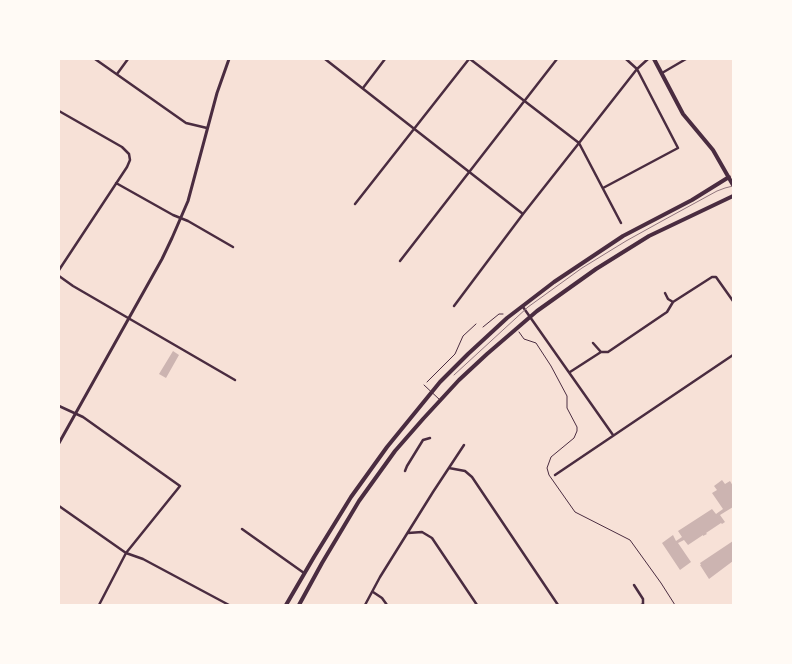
<!DOCTYPE html>
<style>
body{margin:0}
#map{position:relative;width:792px;height:664px;overflow:hidden;background:#f7e1d7;font-family:"Noto Serif",serif}
canvas{display:block}
.frame{position:absolute;inset:0;border:60px solid #fffaf5;pointer-events:none}
</style>
<div id="map">
<canvas width="792" height="664"></canvas>
<div class="frame"></div>
</div>
<script>
const ctx = document.querySelector('canvas').getContext('2d');
ctx.lineJoin = 'round';
function fillPath(path, color) {
  ctx.fillStyle = color;
  ctx.fill(path, 'evenodd');
}
function poly(rows) {
  const path = new Path2D();
  for (const r of rows) {
    path.moveTo(r[0], r[1]);
    for (let i = 2; i < r.length; i += 2) path.lineTo(r[i], r[i + 1]);
  }
  return path;
}
function trace(path, color, width, dash) {
  ctx.strokeStyle = color;
  ctx.lineWidth = width;
  ctx.lineCap = dash ? 'butt' : 'round';
  ctx.setLineDash(dash || []);
  ctx.stroke(path);
}
const building = poly([
 [173,351,179,355,166,378,159,374],
 [722,480,725,484,730,481,733,486,733,507,720,515,725,522,722,524,721,523,706,533,707,534,703,536,703,535,688,545,684,540,678,543,691,562,680,570,662,543,673,535,676,541,682,537,678,531,712,509,716,514,723,509,712,493,717,490,714,486],
 [733,541,733,561,709,579,700,565,701,565,700,563]
]);
const path = poly([
 [483,327,499,314,503,314],
 [519,332,524,339,536,343,551,366,567,396,567,408,577,427,577,431,574,438,551,457,547,468,549,475,575,512,630,540,661,583,675,605,677,605],
 [427,382,455,354,463,336,476,324]
]);
const service = poly([
 [424,385,440,400]
]);
const minor = poly([
 [95,59,186,123,207,128],
 [325,59,523,214],
 [470,59,579,143,621,223],
 [662,73,686,59],
 [117,74,128,59],
 [363,88,385,59],
 [59,111,122,147,129,154,130,160,127,167,59,270],
 [116,183,173,215,188,221,233,247],
 [603,188,678,148,637,69,626,59],
 [355,204,469,59],
 [400,261,557,59],
 [59,276,73,286,235,380],
 [665,293,668,299,673,302],
 [454,306,523,214,579,143,637,69,648,59],
 [523,307,613,435],
 [593,343,601,352],
 [570,372,601,352,608,352,667,312,673,302,712,277,716,277,733,301],
 [59,406,83,417,180,486,126,553,99,605],
 [449,468,465,471,472,477,558,605],
 [405,471,407,466,423,440,430,438],
 [555,475,733,355],
 [59,506,126,553,143,559,229,605],
 [242,529,304,573],
 [408,533,422,532,432,538,477,605],
 [634,585,643,599,643,604,641,605],
 [373,592,382,598,387,605],
 [365,605,380,577,433,492,464,445]
]);
const tertiary = poly([
 [59,443,162,259,172,238,188,201,217,93,229,59]
]);
const secondary = poly([
 [654,59,683,114,713,150,733,185],
 [286,605,314,557,351,497,387,447,440,382,468,354,507,318,554,282,623,236,692,200,729,177],
 [299,605,322,563,359,501,395,451,423,419,459,380,487,354,537,311,596,269,649,236,733,196]
]);
const tram = poly([
 [454,375,528,307,582,268,626,241,662,221,717,191,725,188,733,186]
]);
fillPath(building, '#ccb4b1');
trace(path, '#4a2c40', 1);
trace(service, '#4a2c40', 1);
trace(minor, '#4a2c40', 2.5);
trace(tertiary, '#4a2c40', 3);
trace(secondary, '#4a2c40', 4);
trace(tram, '#8f747c', 1);
</script>
